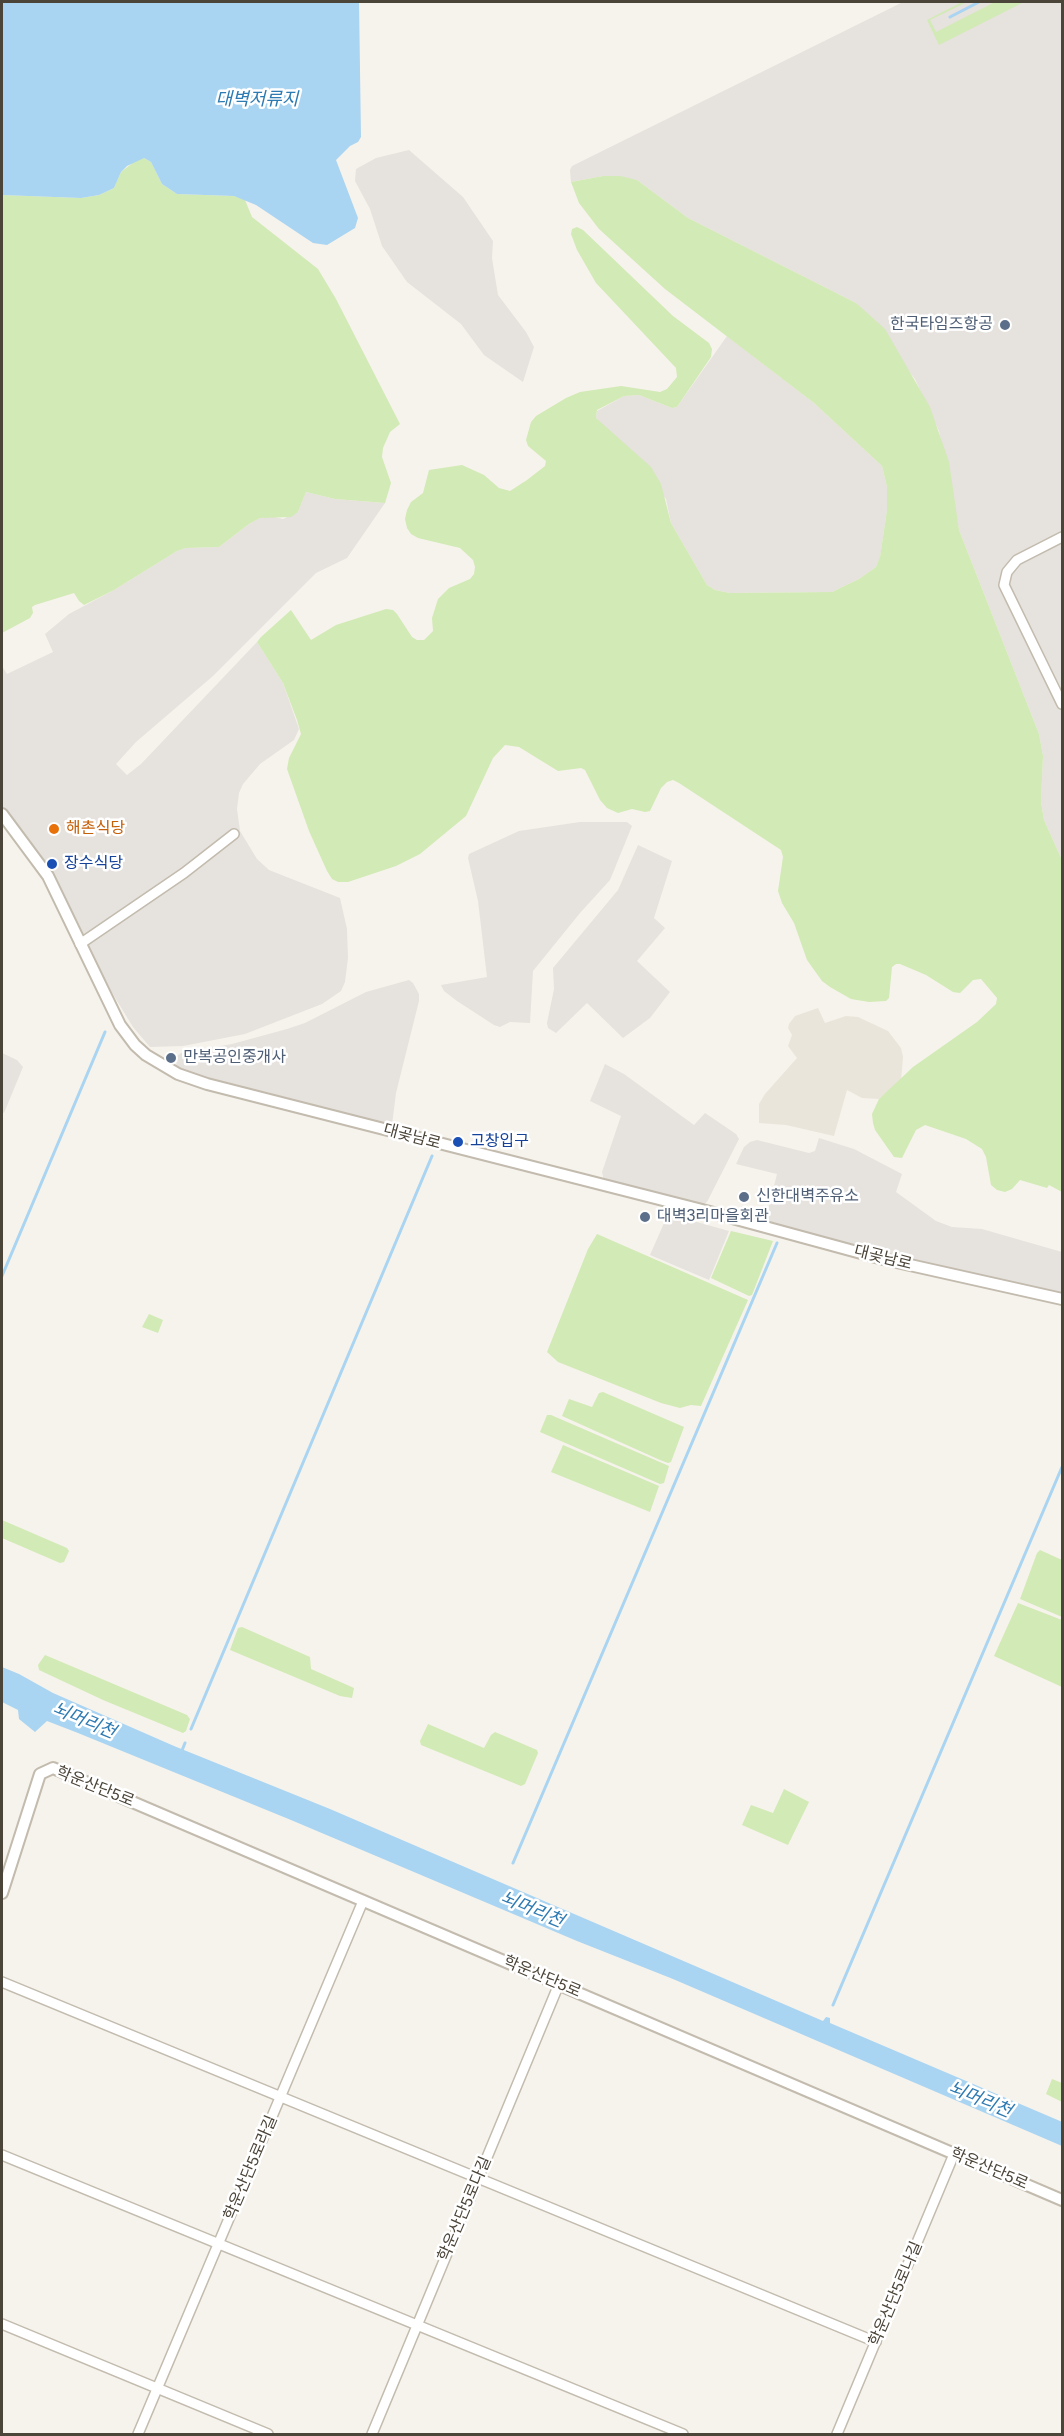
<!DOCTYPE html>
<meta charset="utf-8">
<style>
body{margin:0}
#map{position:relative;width:1064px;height:2436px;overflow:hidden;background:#f6f3ec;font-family:Helvetica,sans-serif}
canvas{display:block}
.frame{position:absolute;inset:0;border:3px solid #4b4439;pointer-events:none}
</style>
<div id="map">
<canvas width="1064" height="2436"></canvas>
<div class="frame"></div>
</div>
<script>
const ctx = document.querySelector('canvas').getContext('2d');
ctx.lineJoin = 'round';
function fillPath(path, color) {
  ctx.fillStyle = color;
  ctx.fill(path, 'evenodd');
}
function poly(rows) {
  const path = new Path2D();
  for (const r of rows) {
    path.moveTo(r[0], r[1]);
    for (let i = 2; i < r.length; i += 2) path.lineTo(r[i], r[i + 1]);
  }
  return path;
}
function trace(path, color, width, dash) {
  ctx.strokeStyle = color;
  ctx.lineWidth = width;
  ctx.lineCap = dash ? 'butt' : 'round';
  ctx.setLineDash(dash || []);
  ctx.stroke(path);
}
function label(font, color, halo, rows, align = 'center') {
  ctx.font = font + ' Helvetica,"Noto Sans KR",sans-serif';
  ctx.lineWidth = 5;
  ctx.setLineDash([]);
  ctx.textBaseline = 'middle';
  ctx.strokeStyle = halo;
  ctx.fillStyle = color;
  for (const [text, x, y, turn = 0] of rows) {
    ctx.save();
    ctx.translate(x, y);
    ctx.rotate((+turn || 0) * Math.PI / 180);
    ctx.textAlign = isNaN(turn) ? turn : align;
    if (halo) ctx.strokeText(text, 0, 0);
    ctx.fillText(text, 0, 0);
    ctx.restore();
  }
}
const residential = poly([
 [818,1008,825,1023,846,1016,858,1017,888,1031,901,1048,903,1057,901,1081,879,1099,862,1098,847,1090,834,1136,786,1125,759,1123,759,1104,765,1094,797,1058,788,1046,792,1035,788,1028,789,1024,795,1016]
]);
const industrial = poly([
 [903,2,1062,2,1062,860,1044,820,1041,802,1043,756,1039,734,959,530,939,431,915,379,856,303,688,218,637,180,603,176,571,182,570,170,572,166],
 [409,150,463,197,493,241,492,258,498,295,526,332,534,347,523,382,484,355,461,324,407,282,382,246,370,209,355,181,356,169,376,158],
 [727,336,814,403,882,466,887,487,887,510,880,558,876,567,859,579,832,592,730,593,715,590,707,585,671,523,666,499,596,418,597,411,624,396,639,395,672,408,677,407],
 [306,492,335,499,385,503,347,558,316,573,213,676,136,742,116,764,127,775,141,764,257,642,283,683,299,729,294,740,260,764,243,784,239,793,237,809,240,831,257,859,269,870,340,898,347,929,348,958,345,982,341,991,322,1004,245,1034,183,1046,150,1047,133,1027,111,991,50,871,2,805,2,666,7,674,53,652,45,634,69,614,114,590,177,551,186,548,219,547,249,524,260,518,270,516,283,519,298,512],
 [580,822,627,822,632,826,610,880,580,913,533,971,530,1023,510,1022,500,1027,494,1025,457,1001,444,991,441,985,487,977,478,901,468,858,469,854,519,831],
 [638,845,672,861,654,918,665,928,637,961,670,992,650,1018,623,1038,587,1003,556,1033,548,1028,547,1023,554,989,553,968,618,890],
 [409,980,413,983,419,994,419,1001,396,1093,392,1125,206,1079,176,1068,177,1056,181,1053,232,1044,287,1029,305,1023,366,992],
 [2,1053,17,1060,23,1067,4,1113,2,1112],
 [605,1064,624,1074,694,1125,705,1113,736,1134,739,1139,707,1202,702,1205,604,1181,602,1172,621,1116,590,1101],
 [819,1138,854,1149,902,1174,896,1192,936,1221,952,1227,982,1229,1062,1252,1062,1293,980,1277,873,1252,765,1222,777,1174,736,1164,744,1147,750,1142,757,1140,809,1153,815,1151],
 [668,1214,729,1231,709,1280,650,1255]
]);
const green = poly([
 [962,2,967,2,930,20,936,32,995,2,1024,2,939,45,927,20],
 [139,158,144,158,151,162,162,184,177,194,234,196,245,200,252,217,318,269,336,299,400,424,390,432,383,448,382,457,391,483,385,503,335,499,306,492,298,512,291,517,260,518,249,524,219,547,186,548,177,551,114,590,84,605,79,601,74,593,35,605,32,607,33,613,30,618,2,633,2,195,81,198,99,195,114,188,121,172],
 [603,176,620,176,637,180,688,218,856,303,885,329,930,407,949,462,959,530,1039,734,1043,756,1041,802,1044,820,1062,860,1062,1192,1049,1185,1047,1188,1020,1180,1012,1189,1005,1192,997,1190,991,1185,986,1157,982,1149,966,1139,925,1125,916,1130,902,1158,894,1157,875,1130,873,1123,872,1114,879,1099,913,1067,977,1022,996,1004,997,998,981,979,973,980,960,993,953,992,926,975,900,964,896,964,892,967,889,998,886,1001,869,1002,851,999,830,987,822,981,807,960,794,923,782,903,778,891,783,857,781,850,679,783,673,780,667,782,661,788,650,811,645,812,632,809,618,813,607,808,600,800,585,770,581,768,558,771,519,747,505,745,493,758,466,816,420,854,396,866,348,882,338,882,332,879,327,871,309,831,287,769,289,758,301,734,297,720,283,683,257,642,261,637,291,610,311,640,336,625,386,609,393,610,397,614,412,637,417,640,424,640,433,631,432,618,438,599,449,588,470,579,474,574,475,567,473,560,460,548,418,538,411,534,407,528,405,519,407,510,411,502,423,493,429,470,462,465,484,475,499,488,510,491,527,480,545,466,546,461,528,446,526,440,531,422,536,416,566,398,580,392,621,386,660,392,667,389,677,377,676,368,596,283,577,250,571,234,572,229,577,227,583,230,673,316,709,343,712,349,711,357,677,407,672,408,639,395,624,396,597,410,596,418,651,467,661,484,671,523,707,585,715,590,730,593,832,592,859,579,876,567,880,557,887,510,887,487,882,466,814,403,665,289,599,229,579,203,571,182],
 [731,1231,773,1241,752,1295,749,1296,711,1278],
 [597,1234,748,1300,701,1406,691,1405,680,1408,661,1403,558,1362,547,1352,588,1249],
 [149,1314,163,1320,158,1333,142,1327],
 [603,1392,684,1427,671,1462,668,1463,660,1460,562,1416,569,1399,592,1407,599,1393],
 [547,1415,551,1415,669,1466,664,1483,660,1484,540,1432],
 [563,1445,659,1486,650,1512,551,1472],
 [2,1520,67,1548,69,1551,64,1562,60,1563,2,1538],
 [1040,1550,1062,1560,1062,1617,1020,1599,1037,1553],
 [1018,1603,1062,1620,1062,1687,994,1656],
 [242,1627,310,1657,311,1669,354,1688,352,1698,340,1696,230,1650,238,1628],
 [45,1655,187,1715,190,1719,186,1731,183,1733,103,1700,39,1670,38,1665],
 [428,1724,484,1748,491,1735,495,1732,537,1750,538,1753,525,1784,521,1786,421,1745,420,1741],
 [784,1789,809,1802,788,1845,742,1825,751,1805,773,1813],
 [1052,2079,1062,2083,1062,2102,1046,2094]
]);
const water = poly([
 [2,2,359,2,361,137,358,142,350,146,336,160,358,218,355,228,327,245,313,243,256,205,234,196,177,194,162,184,151,162,144,158,127,166,121,172,114,188,99,195,81,198,2,195],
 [2,1667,19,1674,53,1693,174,1746,330,1809,823,2021,826,2017,830,2018,830,2023,1060,2121,1062,2122,1062,2146,673,1979,577,1941,291,1820,78,1733,47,1721,35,1732,19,1719,18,1710,2,1702]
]);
const stream = poly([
 [950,17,979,2],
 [2,1276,105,1032],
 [191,1729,432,1156],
 [181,1753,185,1743],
 [513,1863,777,1243],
 [833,2005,1062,1467]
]);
const minor = poly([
 [1062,537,1017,560,1007,572,1004,585,1062,704],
 [80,944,184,873,234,834],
 [2,1982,876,2342],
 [2,2155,683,2434],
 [2,2324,268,2434],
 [138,2434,363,1901],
 [372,2434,559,1984],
 [837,2434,954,2154]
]);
const tertiary = poly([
 [2,814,48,876,120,1025,135,1045,146,1055,178,1074,207,1084,710,1212,883,1259,1062,1299],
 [2,1893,40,1774,53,1768,1062,2200]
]);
const markers = [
 [1005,325,6,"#5c6f8a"],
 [54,829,6,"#e8710a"],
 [52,864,6,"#1a4fb4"],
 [171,1058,6,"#5c6f8a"],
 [458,1142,6,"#1a4fb4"],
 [744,1197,6,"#5c6f8a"],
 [645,1217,6,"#5c6f8a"]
];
const serviceNames = [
 ["한국타임즈항공",993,325,"right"],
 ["만복공인중개사",183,1058],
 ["신한대벽주유소",756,1197],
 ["대벽3리마을회관",657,1217]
];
const foodNames = [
 ["해촌식당",66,829]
];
const transitNames = [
 ["장수식당",64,864],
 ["고창입구",470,1142]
];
const streetNames = [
 ["대곶남로",412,1137,15],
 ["대곶남로",883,1258,14],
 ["학운산단5로",95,1787,22],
 ["학운산단5로",542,1977,23],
 ["학운산단5로라길",251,2168,-67],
 ["학운산단5로",989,2169,23],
 ["학운산단5로다길",465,2209,-67],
 ["학운산단5로나길",896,2294,-67]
];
const waterNames = [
 ["대벽저류지",257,100],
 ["뇌머리천",84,1721,23],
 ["뇌머리천",532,1910,23],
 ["뇌머리천",980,2100,23]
];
fillPath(residential, '#eae5da');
fillPath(industrial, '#e6e2dd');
fillPath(green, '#d2eab5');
fillPath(water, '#a9d4f2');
trace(stream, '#a9d4f2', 3);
trace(minor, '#c2bbae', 12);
trace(tertiary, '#c2bbae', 14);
trace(minor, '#fff', 9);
trace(tertiary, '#fff', 10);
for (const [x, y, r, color] of markers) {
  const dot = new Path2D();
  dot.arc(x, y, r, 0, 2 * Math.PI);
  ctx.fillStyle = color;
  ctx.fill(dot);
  trace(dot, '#fff', 2);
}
label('16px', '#4e5e75', '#fff', serviceNames, 'left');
label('16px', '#c56008', '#fff', foodNames, 'left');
label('16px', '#164399', '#fff', transitNames, 'left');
label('16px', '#4b4439', '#fff', streetNames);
label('italic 18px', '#2e7ab2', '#fff', waterNames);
</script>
